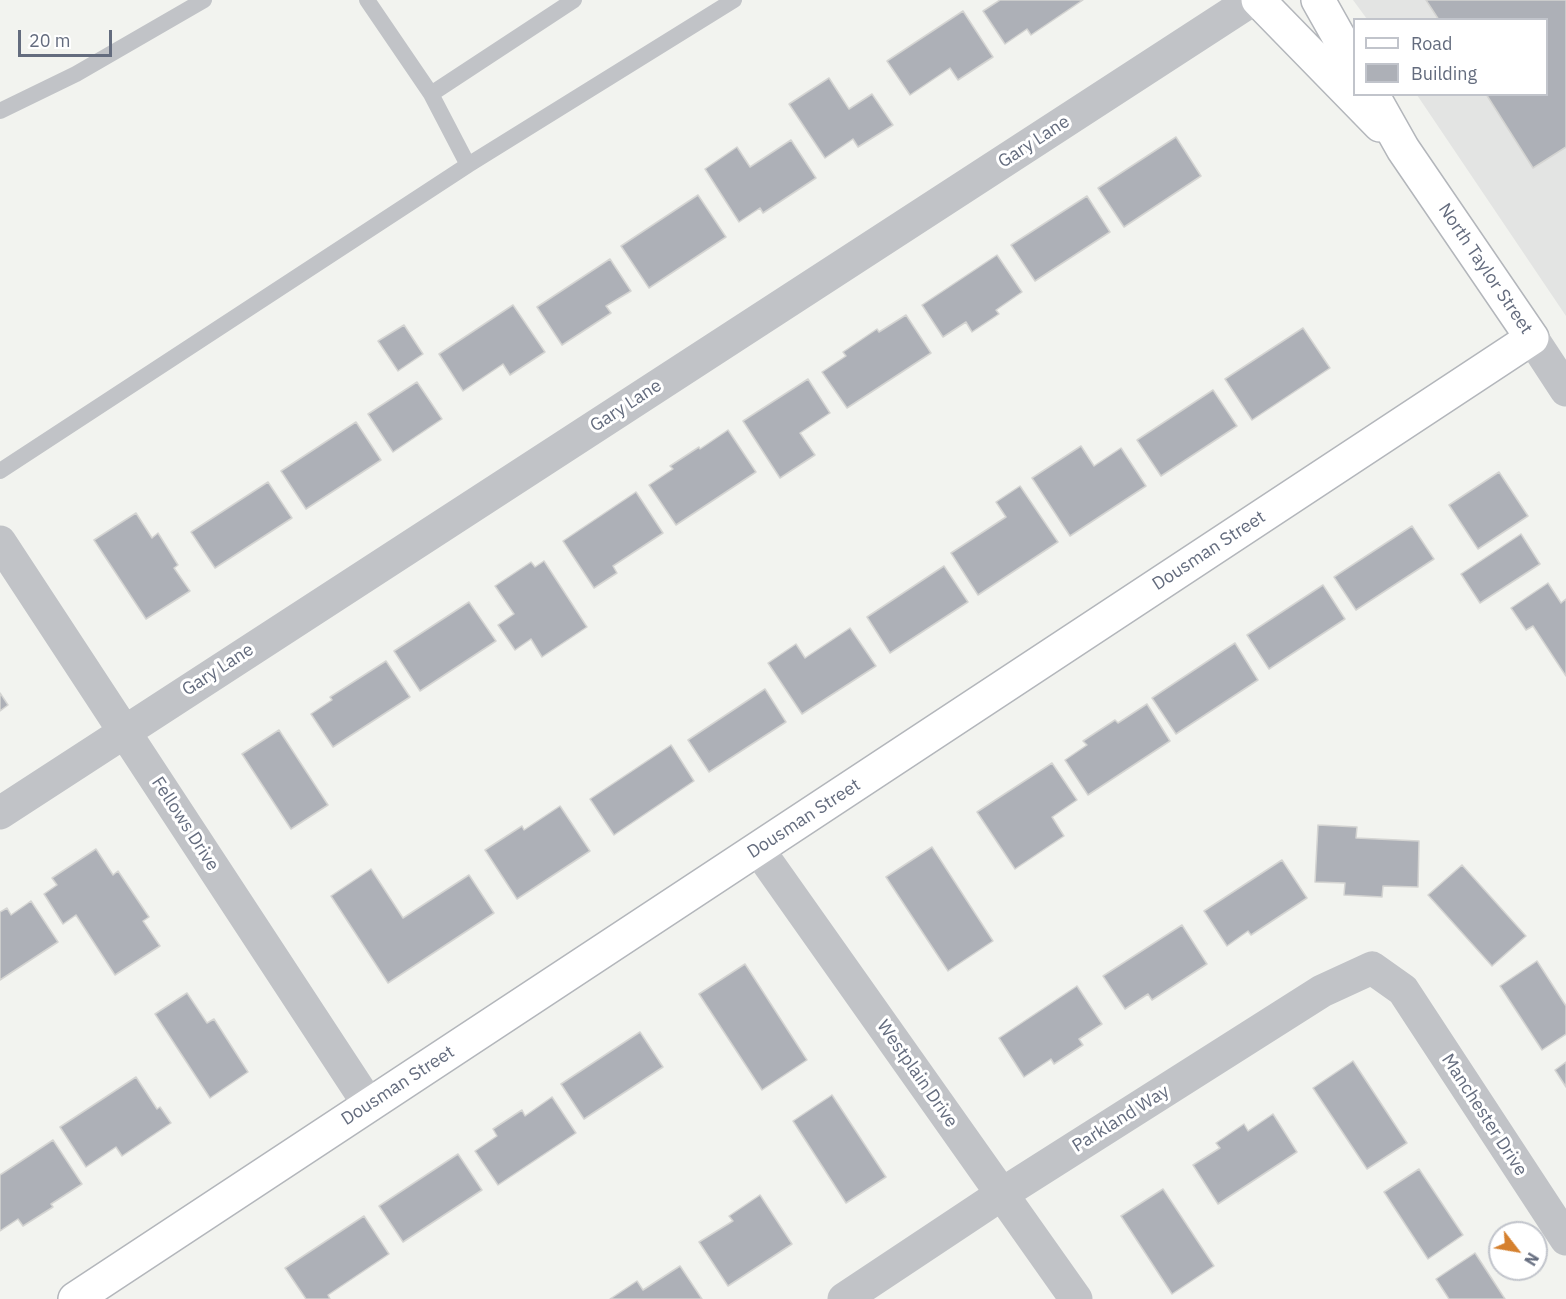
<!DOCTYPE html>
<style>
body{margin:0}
#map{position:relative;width:1566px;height:1299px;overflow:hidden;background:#f2f3ef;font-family:"IBM Plex Sans",sans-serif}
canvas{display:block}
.legend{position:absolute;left:1353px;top:18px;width:195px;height:78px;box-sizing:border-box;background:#fff;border:2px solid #c1c4cb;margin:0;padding:8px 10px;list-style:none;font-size:18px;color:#646c7e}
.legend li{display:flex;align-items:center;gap:12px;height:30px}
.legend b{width:30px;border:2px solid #c1c4cb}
.north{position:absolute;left:1488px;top:1221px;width:60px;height:60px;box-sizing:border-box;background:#fff;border:2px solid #c1c4cb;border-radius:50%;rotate:121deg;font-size:16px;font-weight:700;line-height:24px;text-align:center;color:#646c7e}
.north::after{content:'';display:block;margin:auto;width:21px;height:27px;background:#d5802e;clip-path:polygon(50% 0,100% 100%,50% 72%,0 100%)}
.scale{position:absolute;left:18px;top:30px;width:94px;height:27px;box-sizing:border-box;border:3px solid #646c7e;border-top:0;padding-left:8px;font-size:18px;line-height:21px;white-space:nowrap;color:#646c7e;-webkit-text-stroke:4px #fff;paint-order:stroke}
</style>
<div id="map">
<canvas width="1566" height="1299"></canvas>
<ul class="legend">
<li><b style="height:8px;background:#fff"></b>Road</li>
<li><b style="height:16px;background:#adb0b7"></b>Building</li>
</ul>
<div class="north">N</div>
<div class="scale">20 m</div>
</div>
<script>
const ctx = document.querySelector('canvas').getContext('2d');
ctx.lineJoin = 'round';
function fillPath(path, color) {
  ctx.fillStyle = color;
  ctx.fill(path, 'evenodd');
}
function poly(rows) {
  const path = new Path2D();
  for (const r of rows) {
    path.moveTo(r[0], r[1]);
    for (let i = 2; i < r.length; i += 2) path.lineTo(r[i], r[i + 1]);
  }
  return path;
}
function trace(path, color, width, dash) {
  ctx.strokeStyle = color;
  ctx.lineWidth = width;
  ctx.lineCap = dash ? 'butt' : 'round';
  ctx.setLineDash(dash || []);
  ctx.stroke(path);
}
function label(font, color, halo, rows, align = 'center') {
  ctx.font = font + ' "IBM Plex Sans",sans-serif';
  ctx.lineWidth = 6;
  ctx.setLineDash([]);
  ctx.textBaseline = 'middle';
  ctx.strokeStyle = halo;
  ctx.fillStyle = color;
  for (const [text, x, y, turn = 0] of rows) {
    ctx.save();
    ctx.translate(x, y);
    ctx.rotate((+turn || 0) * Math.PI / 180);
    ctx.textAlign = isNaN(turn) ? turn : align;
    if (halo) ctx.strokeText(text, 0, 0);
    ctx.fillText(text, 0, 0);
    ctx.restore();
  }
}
const built = poly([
 [1353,0,1566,0,1566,316,1417,95,1546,94,1546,20,1367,19]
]);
const building = poly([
 [1000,0,1083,0,1031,35,1027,29,1005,44,983,11,1000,0],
 [1426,0,1566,0,1566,147,1533,168,1486,94,1546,94,1546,20,1439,20,1426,0],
 [963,11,993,57,958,80,950,68,910,95,887,61,963,11],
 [829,78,849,109,872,94,893,125,858,147,853,139,825,158,789,104,829,78],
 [1176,137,1201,176,1124,227,1098,188,1176,137],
 [791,140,816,178,763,213,760,208,739,222,705,169,737,147,750,167,791,140],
 [698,195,726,237,649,288,621,246,698,195],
 [1087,196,1110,232,1035,281,1011,245,1087,196],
 [997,255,1022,292,996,310,999,314,972,332,966,322,943,337,922,305,997,255],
 [610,259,631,291,606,306,611,313,562,345,537,307,610,259],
 [513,305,545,352,510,375,503,364,463,391,439,354,513,305],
 [906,315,931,353,847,408,822,372,846,356,843,352,877,329,879,332,906,315],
 [404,325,423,354,398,371,378,341,404,325],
 [1303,328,1330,368,1252,420,1225,379,1303,328],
 [808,379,830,413,800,433,815,455,780,478,743,421,808,379],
 [417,382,442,419,393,452,368,414,417,382],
 [1213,390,1237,426,1161,476,1137,440,1213,390],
 [356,422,381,460,306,509,281,471,356,422],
 [728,430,756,472,676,525,649,485,673,469,670,466,699,447,700,449,728,430],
 [1081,446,1094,466,1121,448,1146,486,1070,536,1032,478,1081,446],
 [1499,472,1528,516,1478,549,1449,505,1499,472],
 [268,482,292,518,215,568,191,532,268,482],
 [1020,486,1058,542,978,595,951,553,1006,517,996,502,1020,486],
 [636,492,663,533,613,566,617,573,594,588,563,541,636,492],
 [136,513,152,538,158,533,178,565,174,568,190,591,146,619,94,540,136,513],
 [1412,526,1434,559,1356,610,1334,577,1412,526],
 [1521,534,1540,564,1480,603,1461,574,1521,534],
 [544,561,587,627,542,657,531,639,515,650,498,625,514,614,495,586,531,562,535,567,544,561],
 [944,566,968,602,890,653,867,617,944,566],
 [1548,583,1561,603,1566,599,1566,676,1533,626,1526,630,1511,608,1548,583],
 [1323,585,1345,619,1269,669,1247,635,1323,585],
 [469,602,496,641,420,691,394,651,469,602],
 [850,628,876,666,802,714,768,663,796,644,805,658,850,628],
 [1235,643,1258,680,1176,734,1152,698,1235,643],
 [386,661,410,697,333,747,311,714,332,700,330,697,386,661],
 [765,689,786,722,709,772,688,740,765,689],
 [0,693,8,705,0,711,0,693],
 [1147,704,1170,741,1088,795,1065,760,1087,745,1083,741,1115,720,1118,723,1147,704],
 [279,730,328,805,291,829,242,754,279,730],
 [671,745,694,781,614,835,590,799,671,745],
 [1052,763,1077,800,1052,817,1064,836,1015,869,977,812,1052,763],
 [560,806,590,851,517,899,485,850,522,826,524,830,560,806],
 [1318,825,1357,827,1356,838,1419,841,1418,887,1383,886,1382,897,1344,895,1345,883,1315,882,1318,825],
 [932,847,993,941,948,971,886,877,932,847],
 [96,849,113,875,118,871,149,917,143,921,160,946,115,975,76,915,63,924,44,894,57,885,52,878,96,849],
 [1282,860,1307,898,1251,935,1248,931,1227,946,1204,911,1282,860],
 [1462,865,1526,936,1492,966,1428,895,1462,865],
 [371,869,403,918,469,875,494,913,388,983,331,896,371,869],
 [31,901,58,942,0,980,0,912,7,908,11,915,31,901],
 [1182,925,1207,964,1152,1000,1148,994,1125,1009,1103,976,1182,925],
 [1537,961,1566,1006,1566,1034,1542,1050,1500,986,1537,961],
 [745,964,807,1060,762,1090,699,994,745,964],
 [1077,986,1102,1024,1079,1039,1083,1045,1054,1064,1051,1059,1024,1077,999,1038,1077,986],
 [187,993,207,1023,214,1019,248,1072,210,1098,155,1014,187,993],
 [640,1032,663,1067,584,1119,561,1084,640,1032],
 [1353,1061,1407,1143,1367,1169,1313,1088,1353,1061],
 [1566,1062,1566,1087,1555,1070,1566,1062],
 [136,1077,157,1109,160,1107,171,1123,122,1156,116,1147,86,1167,60,1127,136,1077],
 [832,1095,886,1177,846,1203,793,1121,832,1095],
 [552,1097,576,1133,498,1185,475,1151,497,1136,493,1129,522,1110,525,1116,552,1097],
 [1273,1114,1297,1152,1218,1204,1193,1165,1220,1148,1216,1143,1244,1124,1248,1131,1273,1114],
 [53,1140,82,1184,51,1204,53,1207,23,1226,18,1219,0,1231,0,1175,53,1140],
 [458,1154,482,1190,403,1242,379,1206,458,1154],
 [1419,1169,1463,1235,1428,1259,1384,1192,1419,1169],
 [1163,1189,1214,1266,1172,1294,1121,1216,1163,1189],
 [760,1195,792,1244,728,1286,699,1242,733,1221,729,1216,760,1195],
 [364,1216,389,1254,328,1295,330,1299,306,1299,285,1268,364,1216],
 [1475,1253,1505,1299,1449,1299,1436,1279,1475,1253],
 [680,1266,702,1299,610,1299,637,1281,643,1290,680,1266]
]);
const lane = poly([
 [367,0,431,94,468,165,734,0],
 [431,94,574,0],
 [0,111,76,74,204,0],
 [0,471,468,165]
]);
const street = poly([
 [1532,338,1566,390],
 [0,542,369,1105],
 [0,813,1252,0],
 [758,849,1076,1299],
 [844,1299,1002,1194,1322,991,1372,968,1403,990,1566,1239]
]);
const secondary = poly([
 [1258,0,1380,125],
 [1318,0,1354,64],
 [75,1299,1532,338,1403,149,1372,94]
]);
const streetNames = [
 ["Gary Lane",1034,142,-33],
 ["North Taylor Street",1485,269,56],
 ["Gary Lane",626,406,-33],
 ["Dousman Street",1209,551,-33],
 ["Gary Lane",218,670,-33],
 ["Dousman Street",804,819,-33],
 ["Fellows Drive",185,824,57],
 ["Westplain Drive",917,1074,55],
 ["Dousman Street",398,1086,-33],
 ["Manchester Drive",1484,1115,57],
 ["Parkland Way",1121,1119,-32]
];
fillPath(built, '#e3e4e3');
fillPath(building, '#adb0b7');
trace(building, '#d4d4d2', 1.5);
trace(secondary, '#b3b6bb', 36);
trace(lane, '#c1c3c7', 16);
trace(street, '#c1c3c7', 33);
trace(secondary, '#fff', 33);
label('18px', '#646c7e', '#fff', streetNames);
</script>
